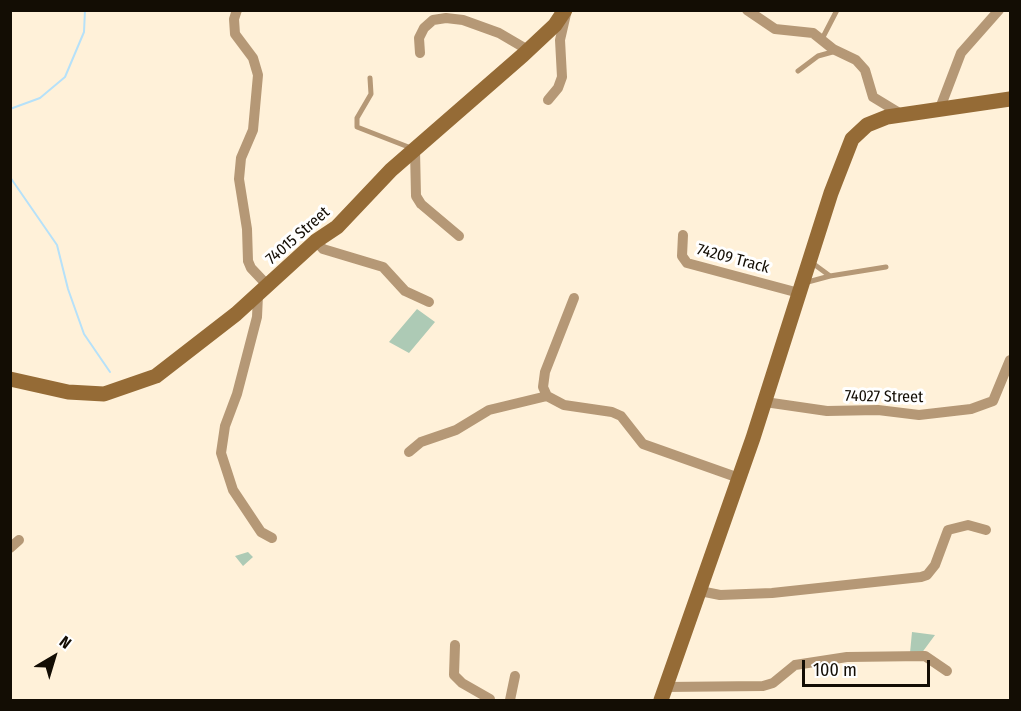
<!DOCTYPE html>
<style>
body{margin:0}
#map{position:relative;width:1021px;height:711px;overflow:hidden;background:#fff1d9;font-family:"Fira Sans Condensed",sans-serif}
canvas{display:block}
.frame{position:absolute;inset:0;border:12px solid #130d04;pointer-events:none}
.north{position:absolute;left:24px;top:627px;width:60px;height:60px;-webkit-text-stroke:4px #fff;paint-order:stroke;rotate:38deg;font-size:16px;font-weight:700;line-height:24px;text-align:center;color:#130d04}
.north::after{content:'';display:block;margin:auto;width:21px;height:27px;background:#130d04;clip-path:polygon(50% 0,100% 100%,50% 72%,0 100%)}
.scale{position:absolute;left:802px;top:660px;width:128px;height:27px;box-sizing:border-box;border:3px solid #130d04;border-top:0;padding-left:8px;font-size:18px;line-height:21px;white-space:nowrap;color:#130d04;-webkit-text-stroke:4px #fff;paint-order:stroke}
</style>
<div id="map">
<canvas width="1021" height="711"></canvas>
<div class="frame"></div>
<div class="north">N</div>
<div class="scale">100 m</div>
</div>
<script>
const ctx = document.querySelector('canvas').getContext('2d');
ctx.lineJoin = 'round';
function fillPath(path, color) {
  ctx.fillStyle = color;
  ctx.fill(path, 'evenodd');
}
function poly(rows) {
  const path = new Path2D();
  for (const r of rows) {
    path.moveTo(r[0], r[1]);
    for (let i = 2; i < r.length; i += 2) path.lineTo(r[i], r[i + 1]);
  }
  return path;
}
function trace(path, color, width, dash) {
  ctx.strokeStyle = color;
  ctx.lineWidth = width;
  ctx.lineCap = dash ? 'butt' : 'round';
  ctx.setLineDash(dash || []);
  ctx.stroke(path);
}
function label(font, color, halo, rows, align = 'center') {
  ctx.font = font + ' "Fira Sans Condensed",sans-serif';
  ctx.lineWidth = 6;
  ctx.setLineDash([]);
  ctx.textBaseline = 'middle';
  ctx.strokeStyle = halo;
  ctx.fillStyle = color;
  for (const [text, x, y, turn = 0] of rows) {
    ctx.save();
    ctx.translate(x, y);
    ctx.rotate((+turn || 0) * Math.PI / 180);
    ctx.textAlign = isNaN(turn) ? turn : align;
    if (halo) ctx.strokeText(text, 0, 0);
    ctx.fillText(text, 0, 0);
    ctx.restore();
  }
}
const green = poly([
 [417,309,435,322,409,353,389,342],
 [248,552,253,557,243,566,235,556],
 [912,632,935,635,921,654,910,653]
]);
const stream = poly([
 [10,109,40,98,65,77,84,32,85,10],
 [10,177,57,245,68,289,84,334,110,372]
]);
const lane = poly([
 [822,39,837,10],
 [798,71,818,56,836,51],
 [370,78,371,94,357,118,357,127,411,148],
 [811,262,830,276,886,267],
 [804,283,830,276]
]);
const street = poly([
 [237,10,234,19,235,34,253,58,258,75,253,130,241,158,239,179,247,229,248,261,251,268,268,286],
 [747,10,775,29,813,33,833,49,856,60,865,70,873,97,901,114],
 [420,53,419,38,424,28,433,20,446,18,463,20,499,33,528,50],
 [548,100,558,88,562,77,560,40,566,14],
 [940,108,961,53,999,10],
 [415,150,416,196,421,204,459,236],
 [683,235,682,256,687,263,799,293],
 [316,241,323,249,383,267,405,291,429,302],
 [258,295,257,317,237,394,225,426,221,453,233,490,261,532,272,538],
 [547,396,543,387,545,372,574,298],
 [765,402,827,411,878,410,919,415,971,409,993,401,1010,360],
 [409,452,421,442,456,430,489,410,547,396,564,405,612,412,621,416,643,444,739,478],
 [10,548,19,540],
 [700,591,720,595,772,593,921,577,927,575,935,565,948,530,968,525,986,530],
 [455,645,454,675,462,683,490,699],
 [666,687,763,686,773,683,795,665,847,657,925,656,947,671],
 [510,700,515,676]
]);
const secondary = poly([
 [10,379,68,392,104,394,156,376,236,314,316,241,337,227,391,170,523,55,555,25,565,10],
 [661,700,753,438,831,193,852,139,867,125,887,117,1010,99]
]);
const streetNames = [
 ["74015 Street",298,236,-41],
 ["74209 Track",733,259,15],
 ["74027 Street",884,397,1]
];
fillPath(green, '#adcab5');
trace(stream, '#b6e1f9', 2);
trace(lane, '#b59876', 5);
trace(street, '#b59876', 10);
trace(secondary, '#956b36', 15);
label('16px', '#130d04', '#fff', streetNames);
</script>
